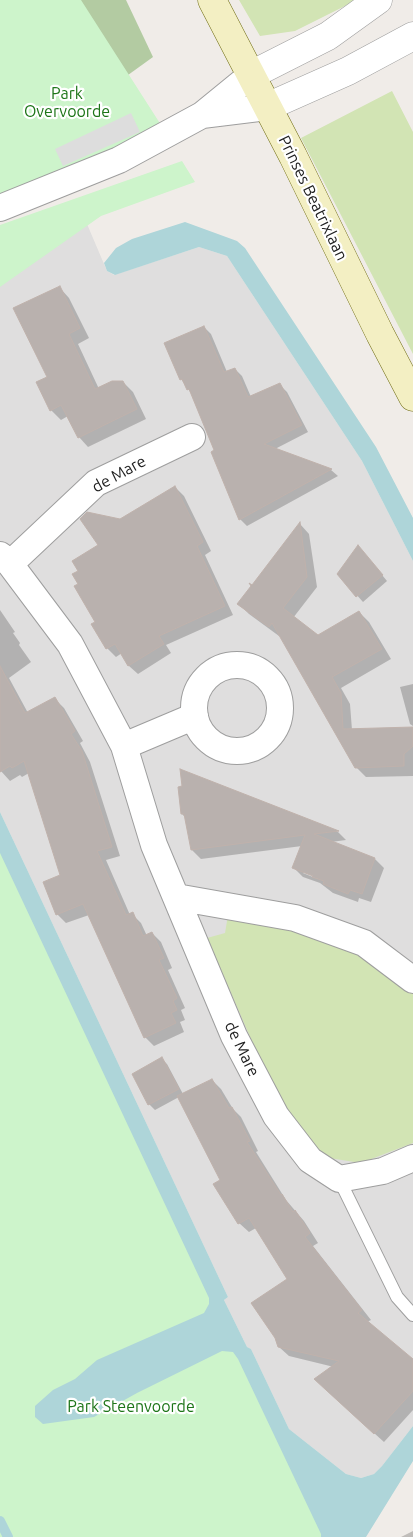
<!DOCTYPE html>
<style>
body{margin:0}
canvas{display:block;background:#f0ece8}
</style>
<canvas width="413" height="1537"></canvas>
<script>
const ctx = document.querySelector('canvas').getContext('2d');
ctx.lineJoin = 'round';
function fillPath(path, color) {
  ctx.fillStyle = color;
  ctx.fill(path, 'evenodd');
}
function poly(rows) {
  const path = new Path2D();
  for (const r of rows) {
    if (r.length === 3) {
      path.moveTo(r[0] + r[2], r[1]);
      path.arc(r[0], r[1], r[2], 0, 2 * Math.PI);
      continue;
    }
    path.moveTo(r[0], r[1]);
    for (let i = 2; i < r.length; i += 2) path.lineTo(r[i], r[i + 1]);
  }
  return path;
}
function trace(path, color, width, dash) {
  ctx.strokeStyle = color;
  ctx.lineWidth = width;
  ctx.lineCap = dash ? 'butt' : 'round';
  ctx.setLineDash(dash || []);
  ctx.stroke(path);
}
function label(font, color, halo, rows, align = 'center') {
  ctx.font = font + ' Ubuntu,sans-serif';
  ctx.lineWidth = 4.5;
  ctx.setLineDash([]);
  ctx.textBaseline = 'middle';
  ctx.strokeStyle = halo;
  ctx.fillStyle = color;
  for (const [text, x, y, turn = 0] of rows) {
    ctx.save();
    ctx.translate(x, y);
    ctx.rotate((+turn || 0) * Math.PI / 180);
    ctx.textAlign = isNaN(turn) ? turn : align;
    if (halo) ctx.strokeText(text, 0, 0);
    ctx.fillText(text, 0, 0);
    ctx.restore();
  }
}
const residential = poly([
 [87,224,107,271,114,275,199,247,227,256,362,461,413,561,413,1426,382,1466,374,1474,361,1478,346,1474,289,1429,251,1349,247,1347,224,1300,228,1297,0,812,0,257]
]);
const grass = poly([
 [239,0,357,0,295,31,260,36],
 [392,91,413,132,413,354,301,138],
 [229,909,344,947,397,973,413,988,413,1143,361,1163,329,1158,311,1145,296,1127,264,1069,207,938,225,933]
]);
const forest = poly([
 [21,0,126,0,153,57,74,114]
]);
const park = poly([
 [0,0,81,0,170,139,0,199],
 [182,161,195,182,101,216,0,287,0,225],
 [0,838,336,1537,0,1537]
]);
const parking = poly([
 [131,113,140,132,63,166,55,149]
]);
const water = poly([
 [185,222,237,241,245,248,376,447,413,518,413,561,362,461,227,256,199,247,115,275,107,271,104,263,116,248,132,239],
 [0,812,228,1297,224,1300,247,1347,251,1349,289,1429,346,1474,361,1478,374,1474,382,1466,413,1426,413,1461,366,1537,321,1537,321,1534,238,1359,233,1352,222,1351,137,1393,94,1417,43,1424,35,1417,35,1406,53,1390,75,1379,97,1360,204,1313,209,1304,209,1298,0,853]
]);
const shadow = poly([
 [60,288,69,298,89,338,78,344,99,389,123,382,133,392,146,419,88,447,79,437,68,416,61,420,51,410,48,377],
 [204,327,211,334,227,372,235,369,242,376,251,397,280,385,287,392,308,432,275,449,331,470,338,476,247,526,240,519,215,451,191,393,181,379],
 [175,487,184,496,211,551,205,555,233,615,166,645,171,653,138,674,129,666,122,653,116,657,107,648,80,584,80,571,121,520],
 [300,524,309,534,317,587,293,618,318,637,359,612,369,622,391,659,341,688,350,704,352,730,413,728,413,776,366,777,356,767,280,635,279,636,249,614,239,604],
 [363,552,387,581,363,602,338,574],
 [0,610,15,632,13,633,20,643,19,645,31,662,9,678,28,713,55,699,64,708,83,741,80,743,90,762,120,856,106,860,130,915,132,914,141,923,147,936,152,933,161,942,172,968,168,970,185,1008,181,1010,185,1020,180,1022,184,1032,154,1046,145,1037,89,915,66,923,57,914,62,876,29,773,22,777,20,775,10,781,0,770],
 [413,684,413,726,410,724,400,687],
 [182,771,338,832,346,840,331,842,375,859,384,868,371,902,359,898,358,902,333,893,320,883,303,877,294,868,302,846,201,859,192,850,185,817,182,814,184,787],
 [303,871,319,876,318,879,303,873],
 [162,1059,167,1064,183,1094,212,1080,221,1089,233,1109,241,1117,258,1151,256,1152,286,1200,304,1221,318,1243,313,1246,371,1320,367,1322,413,1361,413,1410,384,1442,325,1389,334,1367,289,1356,279,1347,289,1279,256,1228,249,1232,239,1223,222,1180,179,1097,155,1110,149,1104,134,1074],
 [413,1531,413,1537,401,1537]
]);
const stream = poly([
 [0,1521,8,1537]
]);
const building = poly([
 [60,286,80,328,69,334,95,389,112,381,123,381,137,409,78,438,61,405,50,411,36,382,47,377,13,308,60,286],
 [204,326,224,372,235,368,248,397,280,383,302,425,264,444,332,469,239,520,211,452,214,450,189,389,187,390,182,379,180,380,164,343,204,326],
 [175,486,203,542,197,546,225,606,159,636,164,644,128,666,115,644,106,649,91,624,95,622,74,586,78,584,72,574,78,571,72,561,98,545,80,519,87,512,120,519,175,486],
 [300,522,307,577,283,608,318,635,359,611,382,649,332,677,341,693,343,729,413,727,413,746,404,754,404,766,355,768,272,623,269,627,237,604,251,586,249,583,252,585,300,522],
 [358,545,383,575,356,597,337,574,358,545],
 [0,666,25,713,55,697,75,731,71,734,82,751,112,847,97,851,126,915,133,912,143,936,152,932,164,958,159,960,177,998,173,1001,177,1010,171,1013,176,1023,144,1038,83,904,56,915,43,882,60,875,24,761,12,768,10,766,0,772,0,666],
 [180,769,339,831,314,834,375,858,362,894,350,890,348,894,323,884,324,881,312,877,313,876,292,868,305,835,191,850,184,814,181,814,178,787,182,786,180,769],
 [162,1057,179,1089,148,1105,132,1074,162,1057],
 [212,1079,229,1108,232,1107,250,1141,247,1142,281,1195,282,1194,293,1212,295,1210,310,1233,305,1237,362,1310,358,1313,413,1359,413,1391,374,1434,314,1379,339,1361,278,1347,275,1338,251,1303,287,1279,249,1218,238,1224,213,1184,220,1180,177,1096,212,1079]
]);
const service = poly([
 [339,1179,397,1297,413,1315]
]);
const minor = poly([
 [202,115,267,107],
 [0,208,119,160,202,115,251,75],
 [0,555,10,564,70,644,124,746,154,845,234,1036,276,1116,310,1160,339,1179,383,1171,413,1158],
 [10,564,96,483,192,437],
 [237,708,43],
 [124,746,195,716],
 [176,897,295,918,364,943,413,980]
]);
const tertiary = poly([
 [251,75,328,36,378,0],
 [267,107,348,71,413,36]
]);
const secondary = poly([
 [212,0,293,156,380,334,413,397]
]);
const parkNames = [
 ["Park",67,94],
 ["Overvoorde",67,112],
 ["Park Steenvoorde",131,1407]
];
const streetNames = [
 ["Prinses Beatrixlaan",313,198,64],
 ["de Mare",119,474,-29],
 ["de Mare",242,1049,64]
];
fillPath(residential, '#dfdede');
fillPath(grass, '#d2e4b4');
fillPath(forest, '#b3cba2');
fillPath(park, '#cdf4cb');
fillPath(parking, '#ddd');
fillPath(water, '#aed5d9');
fillPath(shadow, '#0003');
trace(stream, '#aed5d9', 10);
fillPath(building, '#b9b1ae');
trace(building, '#c0b2ac', 1);
trace(service, '#9e9e9e', 14);
trace(minor, '#9e9e9e', 28);
trace(tertiary, '#9e9e9e', 29);
trace(secondary, '#6e6b11', 29);
trace(service, '#fff', 12);
trace(minor, '#fff', 26);
trace(tertiary, '#fff', 28);
trace(secondary, '#f3efc3', 28);
label('16px', '#1d7518', '#fff', parkNames);
label('16px', '#212121', '#fff', streetNames);
</script>
